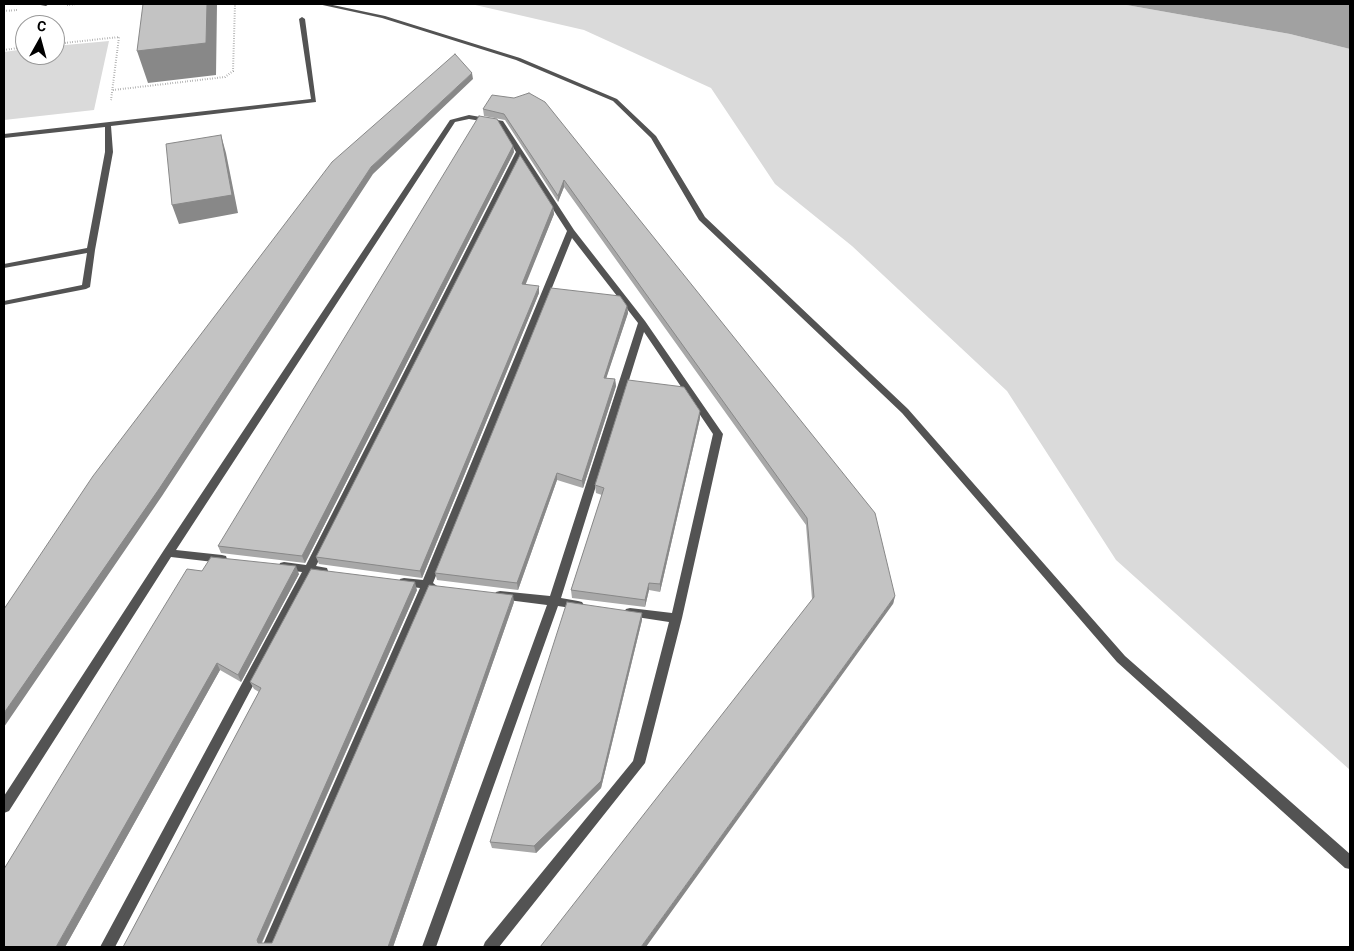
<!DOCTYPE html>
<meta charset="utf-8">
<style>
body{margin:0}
#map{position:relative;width:1354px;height:951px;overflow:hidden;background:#fff;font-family:Roboto,sans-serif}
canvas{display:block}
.frame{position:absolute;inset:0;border:5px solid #000;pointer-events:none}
.north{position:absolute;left:15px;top:15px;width:50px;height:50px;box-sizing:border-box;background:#fff;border:1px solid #999;border-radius:50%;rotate:7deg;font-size:14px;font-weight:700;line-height:20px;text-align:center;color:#000}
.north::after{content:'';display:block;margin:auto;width:18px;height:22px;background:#000;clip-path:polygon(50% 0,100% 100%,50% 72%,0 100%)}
</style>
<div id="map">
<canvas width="1354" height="951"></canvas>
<div class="frame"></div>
<div class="north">С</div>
</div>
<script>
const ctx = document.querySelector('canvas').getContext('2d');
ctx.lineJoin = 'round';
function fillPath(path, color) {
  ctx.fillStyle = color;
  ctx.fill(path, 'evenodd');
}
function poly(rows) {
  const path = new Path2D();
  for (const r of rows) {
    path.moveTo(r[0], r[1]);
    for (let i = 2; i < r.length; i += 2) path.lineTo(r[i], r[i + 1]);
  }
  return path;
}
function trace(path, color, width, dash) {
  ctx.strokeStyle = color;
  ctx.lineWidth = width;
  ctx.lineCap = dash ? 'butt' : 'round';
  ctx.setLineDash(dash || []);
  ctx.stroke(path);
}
const green = poly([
 [471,4,1121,4,1290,34,1350,49,1350,770,1116,560,1007,391,852,246,775,184,711,88,584,30],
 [109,41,94,110,4,120,4,52,25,49,25,55,55,55,55,46]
]);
const water = poly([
 [1121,4,1350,4,1350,49,1290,34]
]);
const path = poly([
 [67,5,76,4],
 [4,11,18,10],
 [55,44,119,37,111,100],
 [4,50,25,47],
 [113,90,225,77,233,71,235,4]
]);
const lane = poly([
 [35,4,49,4,46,6,35,4],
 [318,4,328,4,385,16,520,58,617,99,656,136,705,217,908,409,1125,656,1350,854,1350,869,1345,868,1117,662,902,413,699,220,651,138,613,101,516,60,382,18,318,4],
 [302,17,305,19,316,102,111,126,113,152,95,250,90,287,86,289,4,305,4,301,82,285,87,253,4,268,4,264,87,248,105,152,105,127,4,138,4,134,311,99,299,19,302,17],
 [469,115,503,121,574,230,645,321,723,434,682,618,645,763,499,947,483,947,485,942,633,761,669,622,630,616,626,615,624,612,626,609,630,608,672,613,713,434,644,332,561,598,578,601,582,602,584,605,582,608,578,609,558,606,436,947,422,947,547,605,500,599,496,598,494,595,496,592,500,591,550,596,638,323,572,238,433,583,437,586,435,589,430,590,276,947,262,947,420,588,404,586,400,585,399,582,400,579,404,578,423,580,567,231,520,158,316,566,327,568,328,571,327,574,323,575,312,574,115,947,100,947,302,572,284,570,280,569,279,566,280,563,284,562,306,565,516,152,499,124,469,119,455,122,176,550,222,555,226,556,227,559,226,562,222,563,171,557,9,811,4,813,4,796,164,550,450,120,469,115]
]);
const wall = poly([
 [514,98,895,596,893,604,812,599,806,525,564,187,558,202,505,120,484,116,483,109],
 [513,146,514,152,305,563,221,553,218,546],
 [553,207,554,214,525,284,539,293,422,578,319,564,316,557],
 [627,306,628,313,606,378,615,379,616,386,583,488,557,480,518,590,437,580,435,573],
 [700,418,660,592,649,590,645,607,572,598,571,590,602,495,596,493,595,485],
 [202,571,299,574,241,682,220,670,65,947],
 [417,590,262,943,272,943,514,602,393,947,123,947,259,692,254,689,250,682],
 [642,613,642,620,601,788,536,853,492,848,490,842]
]);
const shadedWall = poly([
 [207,4,217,4,216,75,148,83,137,51],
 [472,73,473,79,373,174,162,496,4,727,4,713,371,167],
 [221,135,226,153,238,213,179,224,172,205],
 [513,146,514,152,305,563,302,556],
 [564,180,564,187,558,202,558,196],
 [553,207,554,214,523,291,522,284],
 [539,286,539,293,422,578,420,571],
 [627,306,628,313,604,385,604,378],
 [615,379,616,386,583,488,582,481],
 [700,411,700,418,660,592,660,584],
 [557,473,557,480,518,590,517,583],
 [296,566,299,574,241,682,238,675],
 [415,582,417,590,260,946,257,940],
 [649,583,649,590,645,607,645,600],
 [513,595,514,602,393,947,388,947],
 [895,596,893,604,646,947,641,947],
 [642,613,642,620,601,788,536,853,534,846],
 [217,663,220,670,65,947,56,947]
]);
const building = poly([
 [143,4,207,4,206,43,137,51,143,4],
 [455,54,472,73,371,167,159,489,4,713,4,609,93,476,332,162,455,54],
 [529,93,545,102,875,513,895,596,641,947,540,947,814,597,807,518,564,180,558,196,504,114,483,109,492,95,514,98,529,93],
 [479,116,497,119,513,146,302,556,218,546,479,116],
 [221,135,232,195,172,205,166,144,221,135],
 [520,155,553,207,522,284,539,286,420,571,316,557,520,155],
 [551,288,620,296,627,306,604,378,615,379,582,481,557,473,517,583,435,573,551,288],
 [628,380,684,387,700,411,660,584,649,583,645,600,571,590,604,488,595,485,628,380],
 [211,557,296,566,238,675,217,663,56,947,4,947,4,869,187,569,202,571,211,557],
 [311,569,415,582,257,940,258,943,272,943,429,585,513,595,388,947,123,947,261,688,250,682,311,569],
 [567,602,642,613,601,781,534,846,490,842,567,602]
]);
fillPath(green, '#dadada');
fillPath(water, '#a1a1a1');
trace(path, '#757575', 2, [0.5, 2]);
fillPath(lane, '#535353');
fillPath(wall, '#a8a8a8');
fillPath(shadedWall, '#888');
fillPath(building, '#c3c3c3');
trace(building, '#888', 1);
</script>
